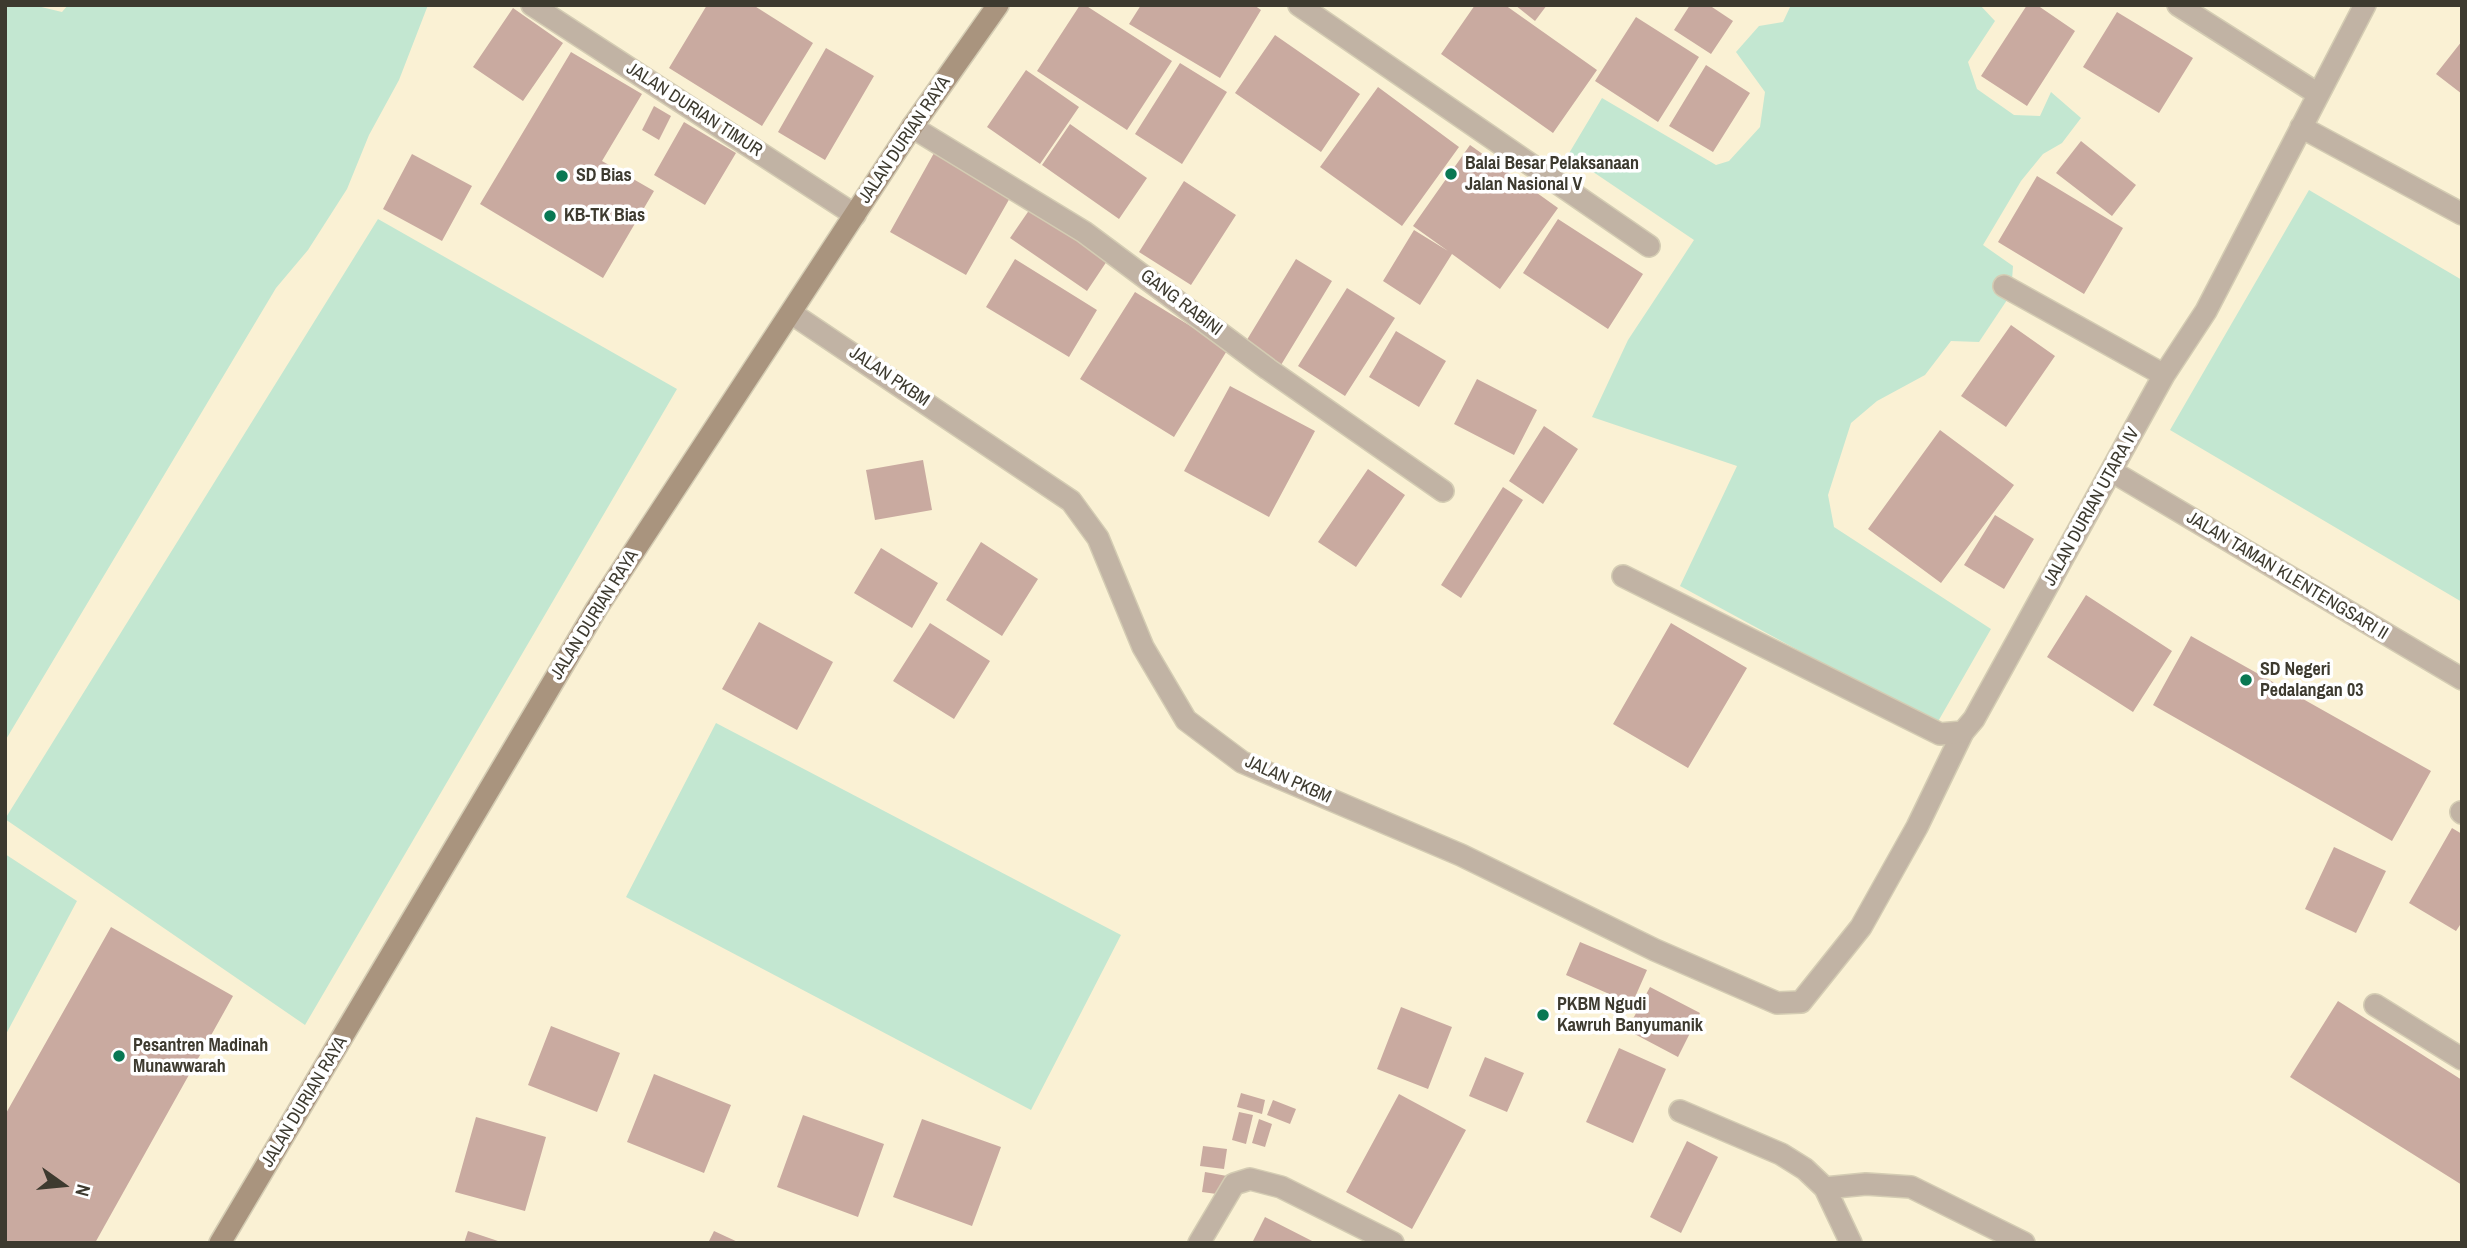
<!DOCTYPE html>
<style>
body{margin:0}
#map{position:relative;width:2467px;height:1248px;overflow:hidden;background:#faf1d4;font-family:"Archivo Narrow",sans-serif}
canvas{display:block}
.frame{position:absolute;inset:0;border:7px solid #3d3a2f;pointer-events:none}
.north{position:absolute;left:28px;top:1150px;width:70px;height:70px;-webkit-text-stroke:5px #fff;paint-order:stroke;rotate:105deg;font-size:19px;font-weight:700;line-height:28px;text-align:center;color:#3d3a2f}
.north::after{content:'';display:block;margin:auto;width:24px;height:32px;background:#3d3a2f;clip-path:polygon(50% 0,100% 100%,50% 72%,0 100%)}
</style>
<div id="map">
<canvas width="2467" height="1248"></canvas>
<div class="frame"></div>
<div class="north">N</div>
</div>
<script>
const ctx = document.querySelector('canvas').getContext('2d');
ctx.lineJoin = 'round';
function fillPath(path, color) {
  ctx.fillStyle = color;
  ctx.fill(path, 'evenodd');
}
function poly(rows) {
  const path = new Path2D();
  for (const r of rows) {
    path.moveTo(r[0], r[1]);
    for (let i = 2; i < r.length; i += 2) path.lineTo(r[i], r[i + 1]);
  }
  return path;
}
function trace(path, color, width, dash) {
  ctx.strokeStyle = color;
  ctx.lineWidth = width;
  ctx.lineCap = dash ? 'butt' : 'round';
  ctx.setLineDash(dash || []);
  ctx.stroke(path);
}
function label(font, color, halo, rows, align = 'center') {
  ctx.font = font + ' "Archivo Narrow",sans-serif';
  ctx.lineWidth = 7;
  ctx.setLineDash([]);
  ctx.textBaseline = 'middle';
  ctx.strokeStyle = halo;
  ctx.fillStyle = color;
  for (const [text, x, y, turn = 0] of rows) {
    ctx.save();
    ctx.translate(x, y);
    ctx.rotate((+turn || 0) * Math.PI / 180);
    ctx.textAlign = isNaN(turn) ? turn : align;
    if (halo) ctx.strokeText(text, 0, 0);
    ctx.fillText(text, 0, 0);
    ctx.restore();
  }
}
const green = poly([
 [5,5,33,5,62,12,68,5,428,5,399,80,369,135,347,189,308,250,276,288,5,741],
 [1791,5,1980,5,1995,21,1968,62,1977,89,2014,115,2040,116,2051,92,2081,118,2062,143,2043,154,2021,181,1983,245,2013,266,2011,294,1979,342,1951,341,1925,375,1877,401,1851,423,1828,495,1834,527,1991,629,1936,725,1680,586,1737,466,1592,417,1628,340,1694,240,1568,155,1602,98,1716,165,1729,161,1760,127,1765,92,1736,52,1759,26,1783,22],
 [2309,190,2462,280,2462,602,2170,430],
 [378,219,677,389,305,1025,5,819],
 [716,723,1121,935,1031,1110,626,897],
 [5,854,77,901,5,1036]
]);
const building = poly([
 [707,5,753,5,813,43,762,126,669,68],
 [1080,5,1085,5,1172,61,1127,130,1037,71],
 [1141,5,1254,5,1261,10,1220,78,1129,24],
 [1475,5,1505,5,1597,70,1553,133,1441,54],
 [1515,5,1547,5,1535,21],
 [1690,5,1709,5,1733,21,1711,54,1674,30],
 [2027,5,2037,5,2075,31,2027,106,1981,76],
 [513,8,563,43,523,101,473,67],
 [2117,12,2193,58,2159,113,2083,67],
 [1636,17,1699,57,1658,122,1595,81],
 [1275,35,1360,94,1321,152,1235,93],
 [2462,41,2462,94,2436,74],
 [826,48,874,76,825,160,778,132],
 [571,52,642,94,602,161,654,191,603,278,480,204],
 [1180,63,1227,92,1182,164,1135,134],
 [1706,65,1750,93,1713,152,1669,126],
 [1026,70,1079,107,1040,164,987,127],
 [1378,87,1459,147,1402,226,1320,167],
 [654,106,671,116,659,140,642,130],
 [684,122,736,153,705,205,654,175],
 [1070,124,1147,178,1119,219,1042,165],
 [2081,141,2136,185,2112,216,2056,173],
 [1470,145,1558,208,1500,289,1452,254,1420,305,1383,281,1414,230,1448,251,1413,226],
 [934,153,1011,196,966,275,890,232],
 [412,154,472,186,442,241,383,209],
 [2037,176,2123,228,2084,294,1998,242],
 [1184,181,1236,215,1191,285,1139,252],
 [1032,206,1109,258,1087,291,1010,238],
 [1558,219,1643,274,1608,329,1523,273],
 [1015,259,1097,310,1069,357,986,307],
 [1296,259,1332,281,1281,365,1245,343],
 [1347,288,1395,318,1345,396,1298,366],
 [1135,292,1228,349,1174,437,1080,379],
 [2011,325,2055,356,2006,427,1961,396],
 [1396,331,1446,361,1419,407,1369,377],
 [1477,379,1537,410,1514,455,1454,424],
 [1230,386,1315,431,1269,517,1184,471],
 [1544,426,1578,449,1543,504,1509,481],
 [1940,430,2014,485,1941,583,1868,529],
 [923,460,932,510,875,520,866,470],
 [1368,469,1405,495,1356,567,1318,542],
 [1503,487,1523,500,1461,598,1441,585],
 [1995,515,2034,539,2004,589,1964,565],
 [981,542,1038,579,1002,636,946,600],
 [881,548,938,583,912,628,854,593],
 [2086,595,2172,651,2133,712,2047,657],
 [759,622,833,662,797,730,722,689],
 [930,623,990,661,954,719,893,681],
 [1671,623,1747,668,1688,768,1613,724],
 [2191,636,2431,771,2392,841,2153,705],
 [2452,828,2462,834,2462,922,2456,931,2409,903],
 [2334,847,2386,871,2356,933,2305,909],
 [111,927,233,996,95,1243,5,1243,5,1115],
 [1580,942,1647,970,1632,1004,1566,975],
 [1650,987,1700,1013,1678,1057,1627,1030],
 [2338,1001,2462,1080,2462,1185,2290,1077],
 [1401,1007,1452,1027,1428,1089,1377,1069],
 [551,1026,620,1053,597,1112,528,1085],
 [1619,1048,1666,1069,1633,1143,1586,1122],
 [1485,1057,1524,1073,1507,1112,1469,1096],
 [654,1074,731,1105,704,1173,627,1142],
 [1241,1093,1265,1100,1262,1114,1237,1107],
 [1399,1094,1466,1130,1412,1229,1346,1192],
 [1273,1100,1296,1109,1290,1124,1267,1115],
 [1239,1112,1253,1115,1246,1144,1232,1140],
 [803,1115,884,1144,858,1217,777,1187],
 [476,1117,546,1137,525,1211,455,1192],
 [922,1119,1001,1147,972,1226,893,1197],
 [1259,1119,1272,1124,1265,1147,1252,1143],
 [1687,1141,1718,1157,1681,1233,1650,1217],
 [1203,1146,1227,1149,1224,1169,1200,1166],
 [1205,1172,1227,1176,1224,1195,1202,1192],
 [1265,1217,1316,1243,1252,1243],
 [468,1231,501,1242,501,1243,464,1243],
 [714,1231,740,1243,708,1243]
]);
const service = poly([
 [1299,5,1649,246],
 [791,313,1071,501,1098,538,1143,647,1186,720,1242,762,1461,855,1655,950,1777,1003,1801,1002,1861,927,1917,827,1963,732]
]);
const minor = poly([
 [532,5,855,215],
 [2178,5,2318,94],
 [912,127,1084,232,1268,369,1443,491],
 [2301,127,2462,214],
 [2004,286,2164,375],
 [2113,472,2462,679],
 [1623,576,1940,734,1963,732,1974,719,2164,375,2206,311,2365,5],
 [2461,812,2462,813],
 [2375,1005,2462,1059],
 [1680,1111,1781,1154,1805,1169,1825,1188,1851,1243],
 [1825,1188,1866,1184,1911,1187,2024,1243],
 [1199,1243,1234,1184,1250,1179,1281,1187,1393,1243]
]);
const secondary = poly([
 [220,1243,597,608,912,127,998,5]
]);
const markers = [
 [1451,174,7,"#097853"],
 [562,176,7,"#097853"],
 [550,216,7,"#097853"],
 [2246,680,7,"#097853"],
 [1543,1015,7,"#097853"],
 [119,1056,7,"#097853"]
];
const streetNames = [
 ["JALAN DURIAN TIMUR",694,110,33],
 ["JALAN DURIAN RAYA",905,140,-56],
 ["GANG RABINI",1181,303,37],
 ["JALAN PKBM",889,377,34],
 ["JALAN DURIAN UTARA IV",2092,507,-61],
 ["JALAN TAMAN KLENTENGSARI II",2287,576,31],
 ["JALAN DURIAN RAYA",595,615,-58],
 ["JALAN PKBM",1288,780,24],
 ["JALAN DURIAN RAYA",305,1102,-59]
];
const poiNames = [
 ["Balai Besar Pelaksanaan",1465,164],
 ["Jalan Nasional V",1465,185],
 ["SD Bias",576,176],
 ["KB-TK Bias",564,216],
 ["SD Negeri",2260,670],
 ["Pedalangan 03",2260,691],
 ["PKBM Ngudi",1557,1005],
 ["Kawruh Banyumanik",1557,1026],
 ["Pesantren Madinah",133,1046],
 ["Munawwarah",133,1067]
];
fillPath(green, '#c3e7d1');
fillPath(building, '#c9aaa0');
trace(service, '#d4ccb3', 24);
trace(minor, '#d4ccb3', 24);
trace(secondary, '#d4ccb3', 24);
trace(service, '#c1b3a4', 21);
trace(minor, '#c1b3a4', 21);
trace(secondary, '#a9947e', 21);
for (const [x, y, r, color] of markers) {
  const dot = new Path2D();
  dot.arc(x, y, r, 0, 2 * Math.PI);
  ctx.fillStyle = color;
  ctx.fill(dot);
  trace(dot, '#fff', 2.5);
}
label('18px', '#3d3a2f', '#fff', streetNames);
label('bold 18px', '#3d3a2f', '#fff', poiNames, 'left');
</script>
